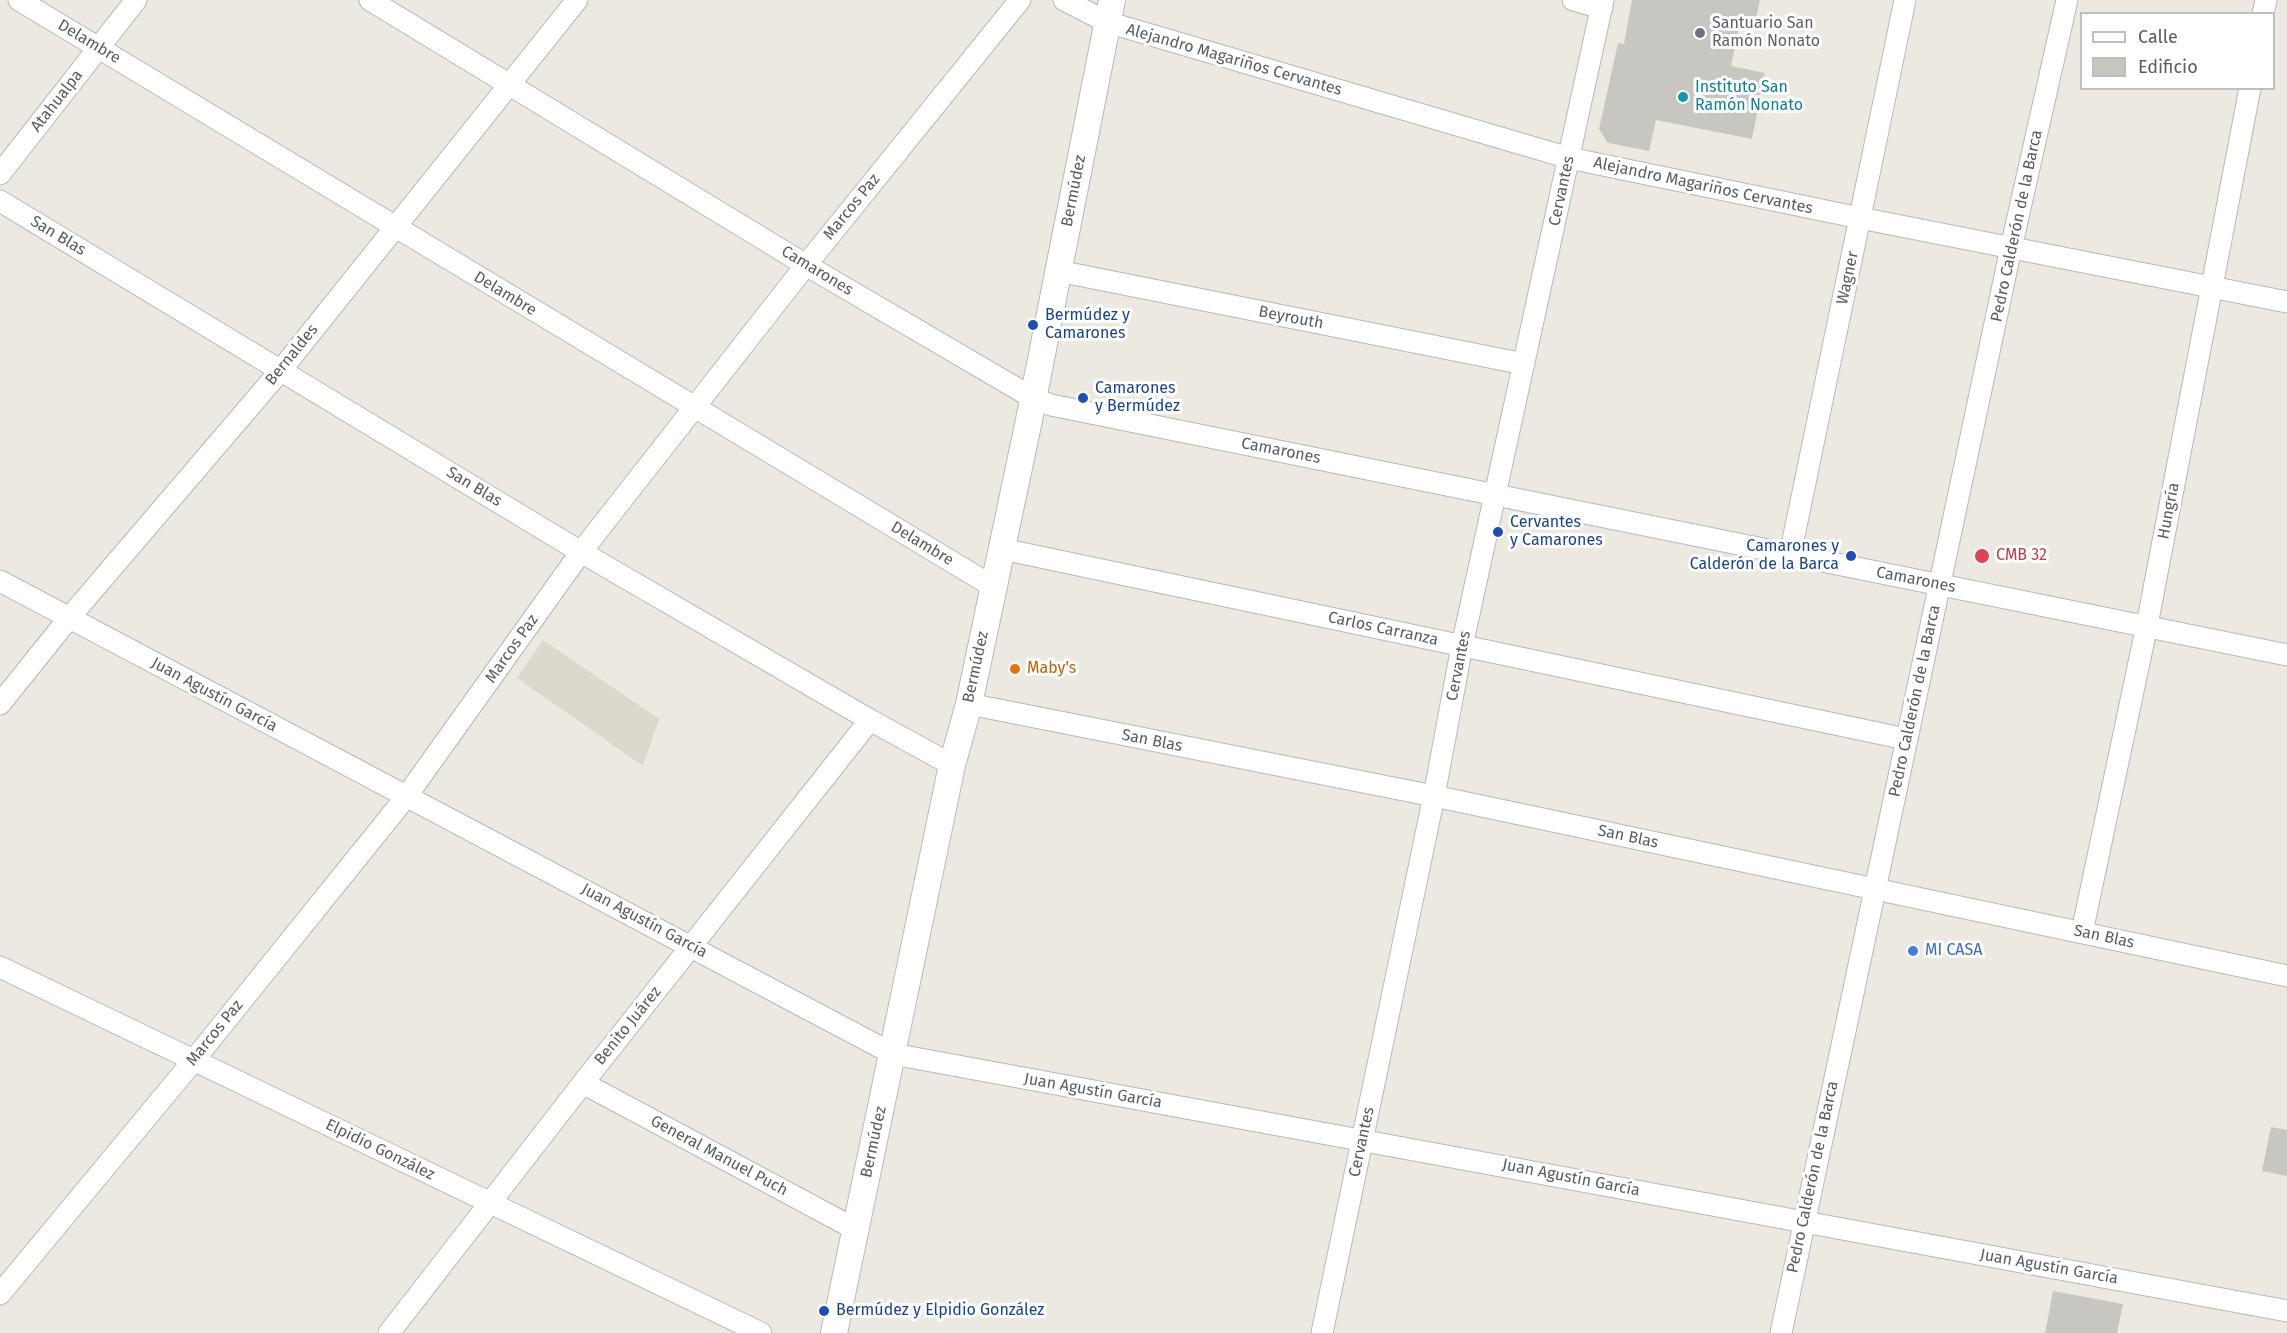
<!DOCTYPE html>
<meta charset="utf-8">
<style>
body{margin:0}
#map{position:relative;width:2287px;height:1333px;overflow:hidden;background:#eceae0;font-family:"Fira Sans",sans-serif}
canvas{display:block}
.legend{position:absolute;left:2080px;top:12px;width:195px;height:78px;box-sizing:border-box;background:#fff;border:2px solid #bdbec0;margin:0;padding:8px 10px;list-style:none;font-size:18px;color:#595c61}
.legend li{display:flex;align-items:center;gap:12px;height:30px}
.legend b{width:30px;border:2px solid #bdbec0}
</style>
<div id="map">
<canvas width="2287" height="1333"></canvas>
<ul class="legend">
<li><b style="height:8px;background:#fff"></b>Calle</li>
<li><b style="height:16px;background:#c8c6c0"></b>Edificio</li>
</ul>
</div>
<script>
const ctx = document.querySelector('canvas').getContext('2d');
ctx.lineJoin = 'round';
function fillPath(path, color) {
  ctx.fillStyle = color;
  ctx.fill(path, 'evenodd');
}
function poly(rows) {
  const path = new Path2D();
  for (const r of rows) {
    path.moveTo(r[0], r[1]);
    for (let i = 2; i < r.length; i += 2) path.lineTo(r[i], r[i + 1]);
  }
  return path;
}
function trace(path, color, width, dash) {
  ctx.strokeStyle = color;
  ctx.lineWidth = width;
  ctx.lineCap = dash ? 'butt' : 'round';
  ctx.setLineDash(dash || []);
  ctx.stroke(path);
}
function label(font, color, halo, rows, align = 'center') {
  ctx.font = font + ' "Fira Sans",sans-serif';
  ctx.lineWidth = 6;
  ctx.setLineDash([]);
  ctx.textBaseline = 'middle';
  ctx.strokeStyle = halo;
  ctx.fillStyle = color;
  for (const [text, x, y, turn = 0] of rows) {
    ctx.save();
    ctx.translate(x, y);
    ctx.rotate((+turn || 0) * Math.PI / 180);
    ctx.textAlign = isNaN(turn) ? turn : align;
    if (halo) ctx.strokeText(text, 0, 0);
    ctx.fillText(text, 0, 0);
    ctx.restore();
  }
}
const education = poly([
 [543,640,659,719,643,766,517,678]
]);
const building = poly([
 [1632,0,1760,0,1755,22,1741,18,1731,66,1765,73,1752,139,1656,120,1649,151,1608,143,1599,129,1618,43,1624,44],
 [2271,1127,2287,1130,2287,1176,2262,1171],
 [2053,1291,2123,1304,2117,1333,2045,1333]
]);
const minor = poly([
 [19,0,992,586],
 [370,0,806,265,1033,398,1051,405,2287,655],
 [1064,0,1107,22,1569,158,1860,218,2287,302],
 [1573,0,1602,8],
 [2263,14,2266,0],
 [0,174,136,0],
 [0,201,581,552,870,720,952,765],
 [1058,271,1524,364],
 [1002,549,1906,739],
 [1790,555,1905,0],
 [0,581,893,1054,2287,1311],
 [0,704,69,618,281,370,577,0],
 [969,704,1434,796,2287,976],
 [2082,932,2147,625,2250,88],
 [0,967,761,1333],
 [583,1083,855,1229],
 [0,1294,194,1060,406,797,581,552,806,265,1020,0],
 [389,1333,583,1083,870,720],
 [1322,1333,1434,796,1462,646,1603,0],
 [1781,1333,2011,248,2067,0]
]);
const tertiary = poly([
 [834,1333,952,765,969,704,1029,420,1112,0]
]);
const markers = [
 [1700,33,6,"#6b7280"],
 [1683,97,6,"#0f9aa8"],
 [1033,325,6,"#1a4fb4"],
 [1083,398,6,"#1a4fb4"],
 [1498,532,6,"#1a4fb4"],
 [1851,556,6,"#1a4fb4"],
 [1982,556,8,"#e0444e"],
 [1015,669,6,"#e8710a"],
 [1913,951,6,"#3f7fe0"],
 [824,1311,6,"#1a4fb4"]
];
const worshipNames = [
 ["Santuario San",1712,24],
 ["Ramón Nonato",1712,42]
];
const streetNames = [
 ["Delambre",89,42,31],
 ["Alejandro Magariños Cervantes",1234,60,16],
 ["Atahualpa",57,101,-52],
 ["Alejandro Magariños Cervantes",1703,186,12],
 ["Bermúdez",1074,191,-79],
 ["Cervantes",1562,191,-78],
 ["Marcos Paz",852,207,-51],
 ["Pedro Calderón de la Barca",2017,226,-78],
 ["San Blas",58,236,31],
 ["Camarones",817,271,31],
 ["Wagner",1848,278,-78],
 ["Delambre",505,294,31],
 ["Beyrouth",1291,318,11],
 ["Bernaldes",292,355,-51],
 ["Camarones",1281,451,11],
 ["San Blas",474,487,31],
 ["Hungría",2169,511,-79],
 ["Delambre",922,544,31],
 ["Camarones",1916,580,11],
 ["Carlos Carranza",1383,629,12],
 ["Marcos Paz",512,649,-55],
 ["Cervantes",1459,666,-79],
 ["Bermúdez",976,667,-78],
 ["Juan Agustín García",214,695,28],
 ["Pedro Calderón de la Barca",1915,701,-78],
 ["San Blas",1152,741,11],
 ["San Blas",1628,837,12],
 ["Juan Agustín García",644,921,28],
 ["San Blas",2104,937,12],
 ["Benito Juárez",628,1026,-51],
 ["Marcos Paz",215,1033,-51],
 ["Juan Agustín García",1093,1091,10],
 ["Bermúdez",874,1142,-78],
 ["Cervantes",1362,1142,-78],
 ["Elpidio González",380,1150,26],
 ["General Manuel Puch",719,1156,28],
 ["Pedro Calderón de la Barca",1813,1177,-78],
 ["Juan Agustín García",1571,1178,11],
 ["Juan Agustín García",2049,1267,10]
];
const cultureNames = [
 ["Instituto San",1695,88],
 ["Ramón Nonato",1695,106]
];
const transitNames = [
 ["Bermúdez y",1045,316],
 ["Camarones",1045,334],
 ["Camarones",1095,389],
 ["y Bermúdez",1095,407],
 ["Cervantes",1510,523],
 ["y Camarones",1510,541],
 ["Camarones y",1839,547,"right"],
 ["Calderón de la Barca",1839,565,"right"],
 ["Bermúdez y Elpidio González",836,1311]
];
const healthNames = [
 ["CMB 32",1996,556]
];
const foodNames = [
 ["Maby's",1027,669]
];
const shopNames = [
 ["MI CASA",1925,951]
];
fillPath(education, '#dbd9ce');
fillPath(building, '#c8c6c0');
trace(minor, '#b6b8bd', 23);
trace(tertiary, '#b6b8bd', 28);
trace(minor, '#fff', 21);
trace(tertiary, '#fff', 26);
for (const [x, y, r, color] of markers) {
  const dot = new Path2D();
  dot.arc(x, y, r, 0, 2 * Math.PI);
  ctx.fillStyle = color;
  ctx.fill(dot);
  trace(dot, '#fff', 2);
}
label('16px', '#5b616d', '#fff', worshipNames, 'left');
label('16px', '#595c61', '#fff', streetNames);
label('16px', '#0d838f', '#fff', cultureNames, 'left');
label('16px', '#164399', '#fff', transitNames, 'left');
label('16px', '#be3a42', '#fff', healthNames, 'left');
label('16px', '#c56008', '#fff', foodNames, 'left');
label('16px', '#366cbe', '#fff', shopNames, 'left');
</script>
